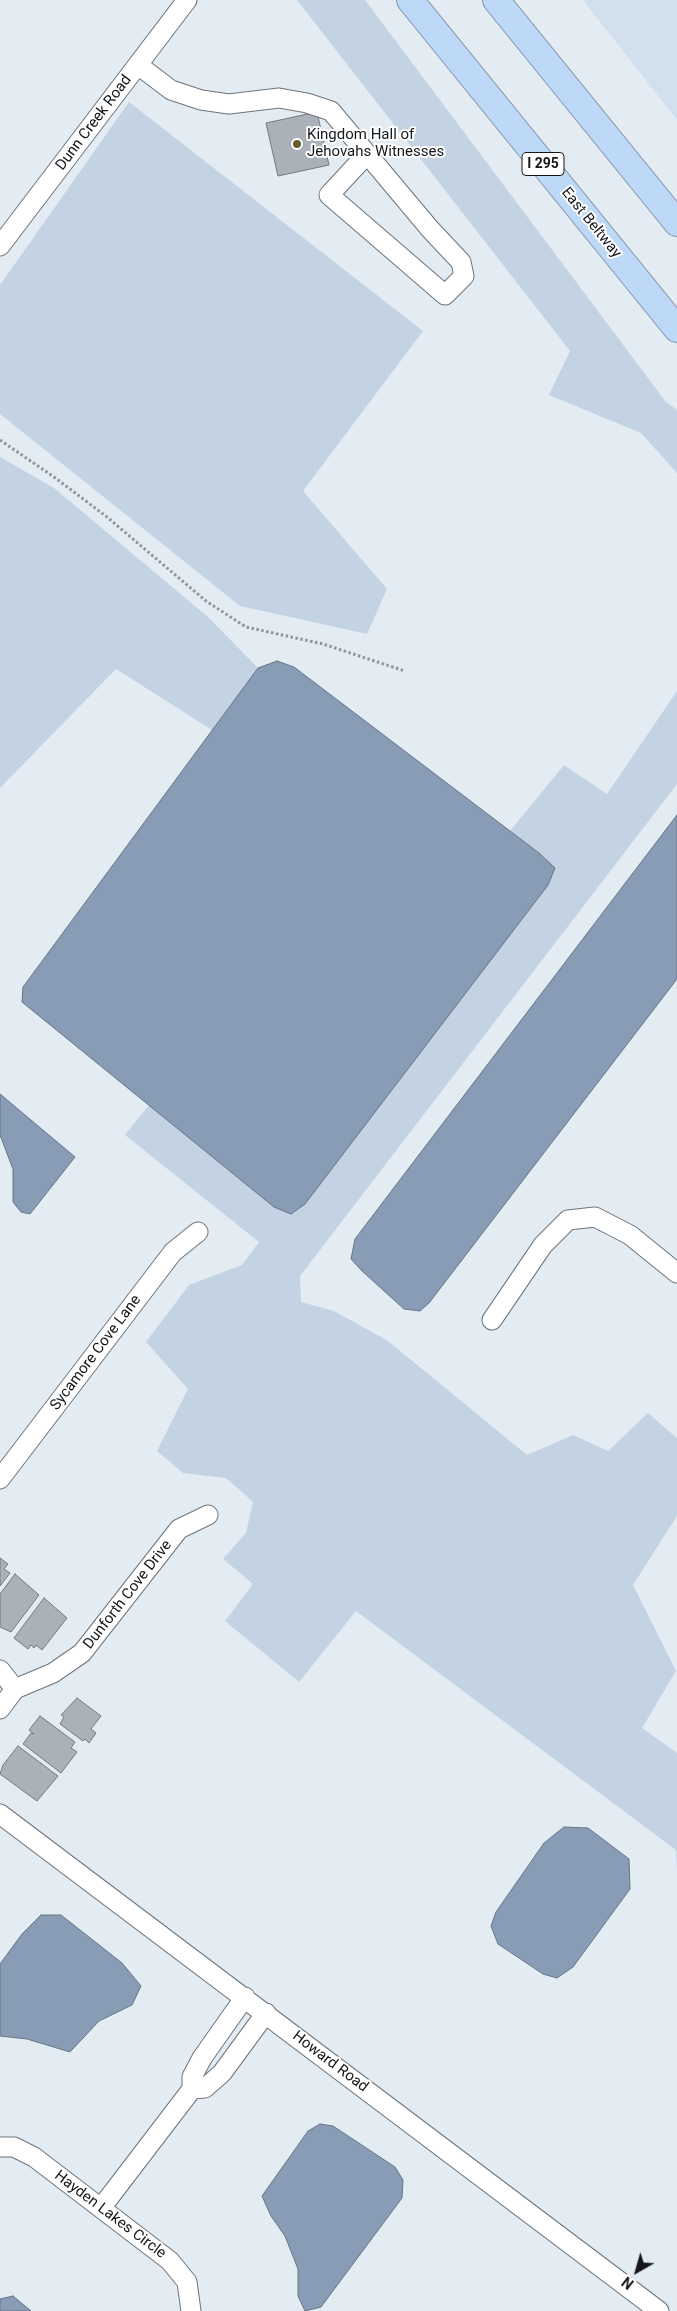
<!DOCTYPE html>
<style>
body{margin:0}
#map{position:relative;width:677px;height:2311px;overflow:hidden;background:#e3ebf3;font-family:Roboto,sans-serif}
canvas{display:block}
.north{position:absolute;left:612px;top:2246px;width:50px;height:50px;-webkit-text-stroke:4px #fff;paint-order:stroke;rotate:218deg;font-size:14px;font-weight:700;line-height:20px;text-align:center;color:#15171a}
.north::after{content:'';display:block;margin:auto;width:18px;height:22px;background:#15171a;clip-path:polygon(50% 0,100% 100%,50% 72%,0 100%)}
</style>
<div id="map">
<canvas width="677" height="2311"></canvas>
<div class="north">N</div>
</div>
<script>
const ctx = document.querySelector('canvas').getContext('2d');
ctx.lineJoin = 'round';
function fillPath(path, color) {
  ctx.fillStyle = color;
  ctx.fill(path, 'evenodd');
}
function poly(rows) {
  const path = new Path2D();
  for (const r of rows) {
    path.moveTo(r[0], r[1]);
    for (let i = 2; i < r.length; i += 2) path.lineTo(r[i], r[i + 1]);
  }
  return path;
}
function trace(path, color, width, dash) {
  ctx.strokeStyle = color;
  ctx.lineWidth = width;
  ctx.lineCap = dash ? 'butt' : 'round';
  ctx.setLineDash(dash || []);
  ctx.stroke(path);
}
function label(font, color, halo, rows, align = 'center') {
  ctx.font = font + ' Roboto,sans-serif';
  ctx.lineWidth = 4;
  ctx.setLineDash([]);
  ctx.textBaseline = 'middle';
  ctx.strokeStyle = halo;
  ctx.fillStyle = color;
  for (const [text, x, y, turn = 0] of rows) {
    ctx.save();
    ctx.translate(x, y);
    ctx.rotate((+turn || 0) * Math.PI / 180);
    ctx.textAlign = isNaN(turn) ? turn : align;
    if (halo) ctx.strokeText(text, 0, 0);
    ctx.fillText(text, 0, 0);
    ctx.restore();
  }
}
const built = poly([
 [583,0,677,0,677,120]
]);
const green = poly([
 [297,0,365,0,666,402,677,410,677,473,641,433,549,395,570,351],
 [129,102,423,331,303,491,387,589,367,634,240,606,0,414,0,285],
 [0,457,54,488,208,617,258,668,212,730,116,669,0,788],
 [677,691,677,784,300,1276,301,1302,334,1311,388,1341,527,1455,573,1435,608,1451,648,1413,677,1438,677,1516,633,1585,676,1671,642,1728,677,1753,677,1870,676,1850,356,1611,299,1682,225,1621,253,1584,223,1559,246,1533,253,1502,226,1478,183,1473,157,1451,188,1389,146,1342,189,1285,242,1265,259,1242,125,1135,149,1105,274,1207,539,853,510,831,564,765,607,794]
]);
const water = poly([
 [277,661,294,667,539,853,555,868,548,885,305,1204,291,1214,274,1207,22,1002,23,987,258,668,277,661],
 [677,815,677,979,429,1303,420,1311,404,1309,362,1271,351,1259,355,1239,677,815],
 [0,1094,75,1157,30,1214,21,1212,13,1202,13,1169,0,1135,0,1094],
 [564,1827,588,1828,629,1859,630,1889,573,1967,557,1978,543,1974,498,1944,491,1926,496,1912,544,1843,564,1827],
 [41,1915,61,1915,122,1963,141,1986,132,2005,99,2021,70,2052,27,2039,0,2036,0,1964,22,1934,41,1915],
 [320,2124,333,2126,395,2167,403,2180,402,2198,321,2307,305,2311,298,2296,298,2269,285,2236,271,2216,262,2196,308,2131,320,2124],
 [13,2296,31,2311,0,2311,0,2299,13,2296]
]);
const building = poly([
 [317,112,329,165,278,176,266,123,317,112],
 [0,1558,8,1564,4,1569,10,1573,0,1586,0,1558],
 [15,1574,39,1595,11,1632,0,1627,0,1594,15,1574],
 [44,1598,67,1618,42,1650,36,1645,34,1648,31,1645,28,1649,14,1638,44,1598],
 [77,1698,101,1716,91,1729,96,1733,89,1743,85,1739,83,1741,60,1724,64,1717,61,1715,77,1698],
 [40,1716,75,1742,71,1748,77,1752,61,1773,23,1744,31,1733,34,1734,29,1730,40,1716],
 [18,1746,58,1776,37,1801,0,1774,3,1765,18,1746]
]);
const path = poly([
 [0,440,54,477,107,517,206,601,246,627,323,644,405,671]
]);
const minor = poly([
 [138,65,171,90,201,100,229,104,279,98,307,103,331,111,430,229,461,262,464,276,445,295,329,195,367,154],
 [0,246,187,0],
 [492,1320,543,1245,568,1220,595,1217,630,1235,677,1273],
 [0,1479,173,1252,198,1232],
 [0,1670,15,1689],
 [0,1709,15,1689,53,1673,82,1653,179,1529,208,1515],
 [0,1814,659,2311],
 [192,2089,205,2088,222,2073,266,2013],
 [0,2147,14,2147,34,2157,170,2261,187,2282,191,2311],
 [101,2208,192,2089,192,2077,202,2058,245,1997]
]);
const highway = poly([
 [410,0,677,329],
 [496,0,677,223]
]);
const markers = [
 [297,144,5,"#665e2b"]
];
const shields = [
 [543,164,42]
];
const shieldNames = [
 ["I 295",543,164]
];
const streetNames = [
 ["Dunn Creek Road",94,123,-53],
 ["East Beltway",591,223,51],
 ["Sycamore Cove Lane",96,1353,-53],
 ["Dunforth Cove Drive",128,1595,-52],
 ["Howard Road",330,2062,37],
 ["Hayden Lakes Circle",110,2215,37]
];
const poiNames = [
 ["Kingdom Hall of",307,135],
 ["Jehovahs Witnesses",307,152]
];
fillPath(built, '#d2dfed');
fillPath(green, '#c4d3e4');
fillPath(water, '#889db5');
trace(water, '#667586', 1);
fillPath(building, '#aab1b9');
trace(building, '#737981', 1);
trace(minor, '#6d747b', 21);
trace(highway, '#8395aa', 28);
trace(path, '#8f959a', 3, [2.5, 2.5]);
trace(minor, '#fff', 19);
trace(highway, '#bed9f8', 26);
for (const [x, y, r, color] of markers) {
  const dot = new Path2D();
  dot.arc(x, y, r, 0, 2 * Math.PI);
  ctx.fillStyle = color;
  ctx.fill(dot);
  trace(dot, '#fff', 2);
}
for (const [x, y, w] of shields) {
  const box = new Path2D();
  box.roundRect(x - w / 2, y - 11.5, w, 23, 4);
  ctx.fillStyle = '#fff';
  ctx.fill(box);
  trace(box, '#15171a', 1);
}
label('bold 14px', '#15171a', null, shieldNames);
label('15px', '#15171a', '#fff', streetNames);
label('15px', '#15171a', '#fff', poiNames, 'left');
</script>
